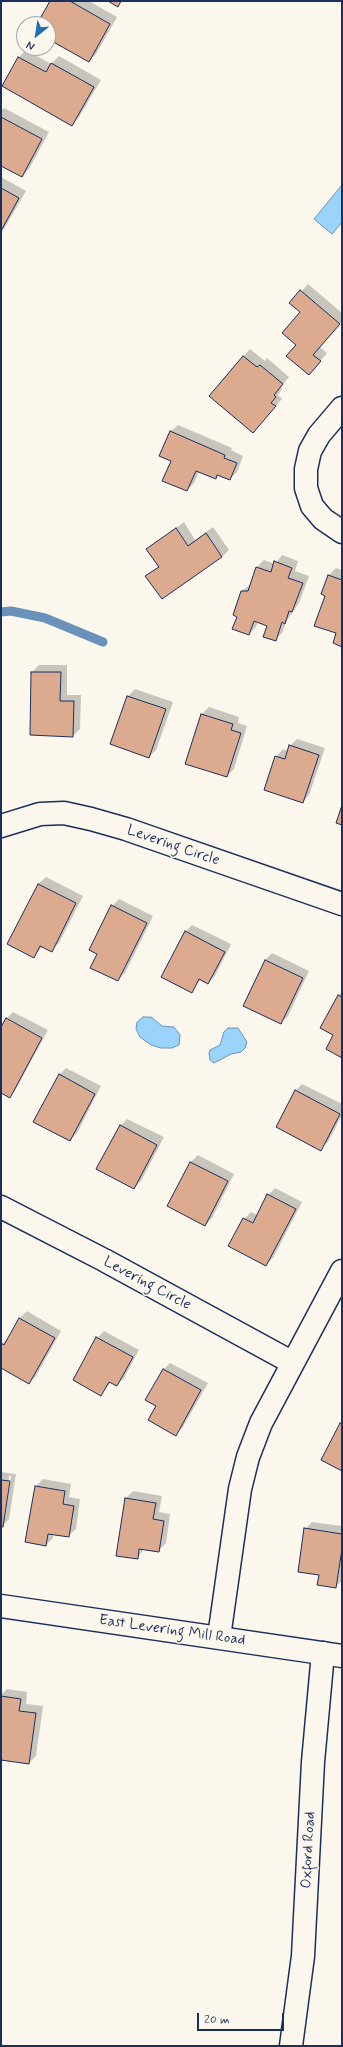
<!DOCTYPE html>
<style>
body{margin:0}
#map{position:relative;width:343px;height:2047px;overflow:hidden;background:#fbf7ec;font-family:Mynerve,sans-serif}
canvas{display:block}
.frame{position:absolute;inset:0;border:2px solid #1b2f5e;pointer-events:none}
.north{position:absolute;left:16px;top:16px;width:40px;height:40px;box-sizing:border-box;background:#fbf7ec;border:1px solid #a1a7b3;border-radius:50%;rotate:210deg;font-size:11px;font-weight:700;line-height:16px;text-align:center;color:#1b2f5e}
.north::after{content:'';display:block;margin:auto;width:14px;height:18px;background:#1f6fb2;clip-path:polygon(50% 0,100% 100%,50% 72%,0 100%)}
.scale{position:absolute;left:197px;top:2013px;width:87px;height:18px;box-sizing:border-box;border:2px solid #1b2f5e;border-top:0;padding-left:5px;font-size:12px;line-height:14px;white-space:nowrap;color:#1b2f5e;-webkit-text-stroke:3px #fbf7ec;paint-order:stroke}
</style>
<div id="map">
<canvas width="343" height="2047"></canvas>
<div class="frame"></div>
<div class="north">N</div>
<div class="scale">20 m</div>
</div>
<script>
const ctx = document.querySelector('canvas').getContext('2d');
ctx.lineJoin = 'round';
function fillPath(path, color) {
  ctx.fillStyle = color;
  ctx.fill(path, 'evenodd');
}
function poly(rows) {
  const path = new Path2D();
  for (const r of rows) {
    path.moveTo(r[0], r[1]);
    for (let i = 2; i < r.length; i += 2) path.lineTo(r[i], r[i + 1]);
  }
  return path;
}
function trace(path, color, width, dash) {
  ctx.strokeStyle = color;
  ctx.lineWidth = width;
  ctx.lineCap = dash ? 'butt' : 'round';
  ctx.setLineDash(dash || []);
  ctx.stroke(path);
}
function label(font, color, halo, rows, align = 'center') {
  ctx.font = font + ' Mynerve,sans-serif';
  ctx.lineWidth = 3;
  ctx.setLineDash([]);
  ctx.textBaseline = 'middle';
  ctx.strokeStyle = halo;
  ctx.fillStyle = color;
  for (const [text, x, y, turn = 0] of rows) {
    ctx.save();
    ctx.translate(x, y);
    ctx.rotate((+turn || 0) * Math.PI / 180);
    ctx.textAlign = isNaN(turn) ? turn : align;
    if (halo) ctx.strokeText(text, 0, 0);
    ctx.fillText(text, 0, 0);
    ctx.restore();
  }
}
const water = poly([
 [342,185,342,222,332,234,314,219,342,185],
 [143,1017,151,1017,162,1026,174,1027,180,1035,179,1045,172,1048,161,1048,151,1045,140,1037,136,1029,137,1022,143,1017],
 [228,1028,238,1028,247,1042,245,1048,241,1052,231,1054,214,1063,210,1060,209,1053,210,1050,220,1045,224,1032,228,1028]
]);
const shadow = poly([
 [51,1,89,1,117,17,96,54,89,61,48,38,48,24,38,24],
 [26,50,51,64,59,56,101,80,79,117,72,124,3,86,19,57],
 [4,108,49,132,29,169,22,176,1,165,1,111],
 [1,177,26,191,1,234],
 [308,284,342,313,342,322,320,347,327,353,316,366,302,312,291,303],
 [250,349,265,361,267,358,289,377,281,387,282,389,278,395,282,399,253,431,211,395],
 [178,425,232,448,231,450,243,456,237,472,230,479,218,474,215,477,199,471,194,483,187,490,173,460,170,432],
 [184,522,195,540,213,527,229,550,222,557,147,576,159,566,148,549],
 [282,555,298,561,295,571,309,576,299,603,287,620,282,633,275,640,269,626,258,622,256,627,249,634,238,616,242,591,251,584,257,567,264,560,275,564],
 [336,568,342,570,342,645,326,595,323,593,329,575],
 [39,665,67,665,67,695,81,695,80,729,73,736,31,735,32,672],
 [135,689,173,702,156,750,149,757,112,744,128,696],
 [209,707,239,717,238,723,247,726,234,769,227,776,202,714],
 [297,739,325,748,309,795,302,802,276,757,283,749,288,751,290,746],
 [46,877,83,896,59,943,52,950,43,946,34,956,8,944,38,884],
 [119,899,153,916,125,973,117,980,99,954,112,906],
 [192,925,231,944,215,976,208,983,201,979,192,991,185,932],
 [272,953,309,971,288,1016,281,1023,265,960],
 [342,992,342,1057,334,1035,338,996],
 [13,1012,48,1030,16,1089,9,1096,1,1092,1,1029,6,1019],
 [66,1068,101,1086,77,1133,70,1140,59,1075],
 [302,1084,342,1104,342,1115,328,1142,320,1149,295,1091],
 [127,1119,164,1137,141,1181,134,1188,120,1126],
 [198,1155,234,1174,212,1218,205,1225,191,1162],
 [275,1188,302,1202,273,1258,265,1265,244,1219,251,1212,258,1215,268,1195],
 [27,1311,61,1331,36,1376,29,1383,1,1367,1,1345,9,1337,20,1318],
 [104,1331,139,1350,124,1378,117,1385,111,1382,101,1394,97,1338],
 [170,1363,208,1383,183,1427,176,1434,158,1405,163,1370],
 [1,1472,16,1474,9,1519,2,1526],
 [9,1476,11,1476,5,1519,3,1519],
 [43,1479,71,1484,69,1497,80,1499,76,1529,68,1536,53,1534,53,1538,46,1545,27,1541,36,1486],
 [133,1491,162,1496,159,1512,170,1514,166,1543,158,1551,145,1548,137,1558,126,1498],
 [312,1522,342,1526,342,1581,336,1586,320,1574,305,1529],
 [7,1689,27,1692,26,1704,43,1706,36,1756,29,1763,1,1759,1,1695]
]);
const stream = poly([
 [1,612,11,611,45,618,103,642]
]);
const building = poly([
 [50,1,70,1,110,24,89,62,48,39,48,24,37,24,50,1],
 [108,1,121,1,118,7,108,1],
 [18,57,46,72,51,63,94,87,72,126,2,86,18,57],
 [1,117,42,139,22,177,1,166,1,117],
 [1,188,19,198,1,231,1,188],
 [300,290,340,324,313,355,321,361,309,375,286,356,296,345,282,333,300,312,289,303,300,290],
 [243,356,257,367,260,365,283,384,274,395,276,397,271,403,276,406,253,433,209,396,243,356],
 [170,431,225,455,224,458,237,463,230,480,217,475,216,479,196,471,187,491,162,481,171,461,159,456,170,431],
 [176,528,188,546,206,533,222,557,162,599,145,576,159,567,146,549,176,528],
 [274,561,292,568,288,578,303,583,292,612,289,611,285,624,282,622,276,641,263,637,267,626,254,621,249,635,232,629,237,617,233,615,241,591,248,591,256,567,271,572,274,561],
 [328,575,342,580,342,647,333,643,336,633,314,626,325,596,321,594,328,575],
 [31,672,61,672,60,701,74,701,73,737,30,735,31,672],
 [127,696,166,709,149,758,110,744,127,696],
 [201,714,233,724,231,730,241,733,227,777,185,764,201,714],
 [289,745,319,755,303,803,264,790,275,756,285,759,289,745],
 [342,805,342,825,336,823,342,805],
 [38,884,76,903,52,952,40,946,34,958,7,944,38,884],
 [111,905,147,923,118,981,90,968,97,954,89,950,111,905],
 [185,931,225,952,208,984,199,979,192,993,161,977,185,931],
 [265,960,303,978,281,1024,243,1006,265,960],
 [338,995,342,997,342,1058,326,1049,333,1035,320,1028,338,995],
 [6,1018,42,1038,10,1098,1,1093,1,1027,6,1018],
 [59,1074,95,1094,70,1141,33,1122,59,1074],
 [295,1090,340,1114,321,1151,276,1127,295,1090],
 [120,1125,157,1145,134,1189,96,1169,120,1125],
 [190,1162,228,1181,205,1226,167,1206,190,1162],
 [267,1194,296,1209,266,1266,228,1246,243,1218,253,1223,267,1194],
 [19,1318,55,1338,29,1384,1,1368,1,1343,4,1345,19,1318],
 [96,1337,133,1357,117,1386,109,1382,101,1396,73,1380,96,1337],
 [163,1369,201,1390,176,1436,148,1420,156,1406,145,1400,163,1369],
 [340,1423,342,1424,342,1471,321,1460,340,1423],
 [1,1480,10,1481,3,1527,1,1527,1,1480],
 [35,1486,65,1491,63,1504,74,1506,69,1537,48,1534,46,1546,25,1542,35,1486],
 [125,1498,156,1503,153,1519,164,1521,159,1552,139,1549,138,1559,116,1556,125,1498],
 [304,1528,342,1534,342,1549,336,1588,317,1585,319,1575,298,1572,304,1528],
 [1,1696,21,1699,19,1711,36,1713,29,1764,1,1760,1,1696]
]);
const minor = poly([
 [342,408,319,435,310,451,306,469,306,488,312,506,323,519,342,532],
 [1,826,40,814,64,813,91,819,126,829,342,904],
 [1,1207,104,1260,293,1363],
 [219,1637,240,1489,248,1457,261,1423,342,1271],
 [291,2046,303,1956,313,1762,323,1653]
]);
const tertiary = poly([
 [1,1606,342,1656]
]);
const streetNames = [
 ["Levering Circle",173,846,19],
 ["Levering Circle",147,1284,28],
 ["East Levering Mill Road",172,1631,8],
 ["Oxford Road",309,1850,-87]
];
fillPath(water, '#9bd4fa');
trace(water, '#6892bc', 1);
fillPath(shadow, '#0003');
trace(stream, '#6892bc', 9);
fillPath(building, '#dcaa8f');
trace(building, '#1b2f5e', 1);
trace(minor, '#1b2f5e', 25);
trace(tertiary, '#1b2f5e', 25);
trace(minor, '#fbf7ec', 22);
trace(tertiary, '#fbf7ec', 22);
label('15px', '#1b2f5e', '#fbf7ec', streetNames);
</script>
